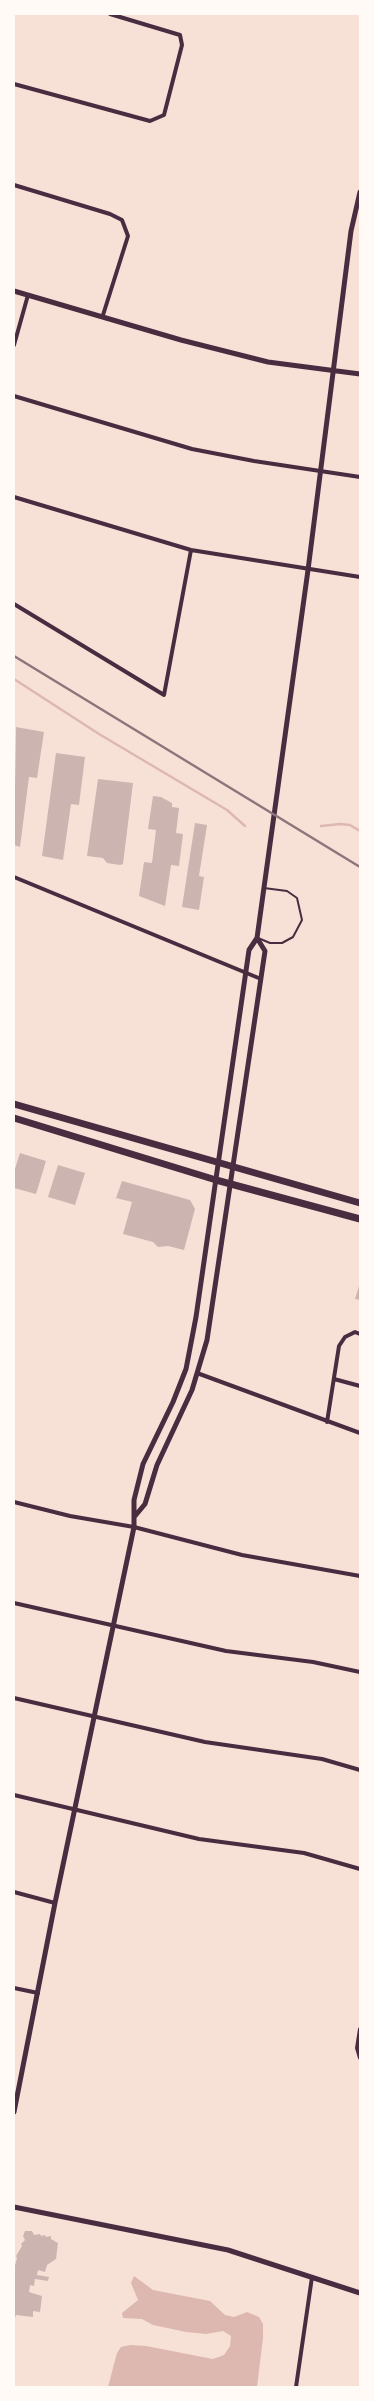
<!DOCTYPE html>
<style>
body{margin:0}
#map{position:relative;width:374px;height:2401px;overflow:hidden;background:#f7e1d7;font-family:"Alegreya Sans",sans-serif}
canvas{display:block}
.frame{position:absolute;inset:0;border:15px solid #fffaf5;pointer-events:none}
</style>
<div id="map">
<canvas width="374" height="2401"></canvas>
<div class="frame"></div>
</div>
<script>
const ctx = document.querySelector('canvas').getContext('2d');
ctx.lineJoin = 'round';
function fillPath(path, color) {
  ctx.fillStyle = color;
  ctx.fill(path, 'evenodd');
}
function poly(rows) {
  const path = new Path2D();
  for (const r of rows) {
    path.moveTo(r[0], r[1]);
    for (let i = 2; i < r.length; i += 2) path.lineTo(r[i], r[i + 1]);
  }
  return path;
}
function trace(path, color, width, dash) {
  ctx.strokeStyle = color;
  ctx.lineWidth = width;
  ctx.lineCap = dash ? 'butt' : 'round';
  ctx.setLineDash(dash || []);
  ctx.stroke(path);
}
const water = poly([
 [134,2276,153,2290,210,2301,225,2315,234,2317,247,2312,259,2317,263,2324,263,2338,257,2387,108,2387,117,2353,121,2347,130,2345,146,2346,213,2359,224,2355,230,2346,231,2336,223,2331,206,2334,186,2332,153,2325,142,2319,123,2318,122,2313,138,2300,131,2283]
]);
const stream = poly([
 [14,679,99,734,227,810,245,826],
 [321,826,340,824,350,825,360,831]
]);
const building = poly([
 [16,727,44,732,37,778,29,777,20,847,14,845],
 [56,753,85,757,79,805,71,804,63,860,42,856],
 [98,779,133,783,123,864,120,865,107,863,103,858,87,856],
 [153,796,161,797,172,803,172,807,179,808,176,833,183,834,179,866,171,865,165,906,139,896,144,862,152,863,156,830,148,829],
 [195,823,207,825,199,876,204,877,199,910,182,907],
 [20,1153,46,1161,36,1194,14,1188,14,1172],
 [58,1165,85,1173,75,1205,48,1197],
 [122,1181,190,1200,195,1209,184,1250,168,1246,158,1247,153,1242,123,1234,132,1202,116,1198],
 [360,1283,360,1300,355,1299],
 [25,2231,32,2231,34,2235,40,2234,41,2236,45,2235,46,2237,51,2236,51,2239,58,2243,56,2259,47,2265,45,2272,38,2270,37,2275,49,2277,48,2281,35,2279,34,2286,30,2285,29,2292,42,2296,40,2312,33,2311,33,2317,16,2315,15,2318,14,2269,17,2258,16,2256,22,2246,21,2244,25,2240,23,2236]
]);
const service = poly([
 [258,938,270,943,282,943,293,937,302,920,297,898,287,891,264,888]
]);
const minor = poly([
 [14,84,150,121,164,115,182,45,180,35,110,14],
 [14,185,110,214,122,220,128,236,103,315],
 [14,345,28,295],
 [14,396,192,449,254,461,360,477],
 [14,497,191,550,360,577],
 [14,604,164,695,191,550],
 [14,877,261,979],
 [197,1373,360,1433],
 [334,1379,360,1386],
 [327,1422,339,1346,345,1337,355,1332,360,1334],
 [14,1502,70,1516,134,1527,242,1555,360,1576],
 [14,1603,226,1651,313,1662,360,1672],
 [14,1698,205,1742,322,1759,360,1770],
 [14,1795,199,1839,304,1853,360,1869],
 [14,1892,55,1903],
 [14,1988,38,1993],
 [360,2029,357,2048,360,2058],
 [296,2387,312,2277]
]);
const tertiary = poly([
 [14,291,181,340,268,362,360,374],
 [135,1516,145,1504,157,1465,192,1390,207,1340,265,951,257,938],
 [14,2112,55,1903,134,1527,134,1500,143,1464,173,1402,186,1369,196,1317,249,950,257,938,308,570,351,231,360,192],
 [14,2207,228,2250,360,2293]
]);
const primary = poly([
 [14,1104,360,1203],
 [14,1118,216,1180,360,1219]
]);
const rail = poly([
 [14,656,360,867]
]);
fillPath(water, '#dcb8b0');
trace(stream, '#dcb8b0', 2.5);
fillPath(building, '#ccb4b1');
trace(service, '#4a2c40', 2);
trace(minor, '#4a2c40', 4);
trace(tertiary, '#4a2c40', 5);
trace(primary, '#4a2c40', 7);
trace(rail, '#8f747c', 2.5);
</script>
